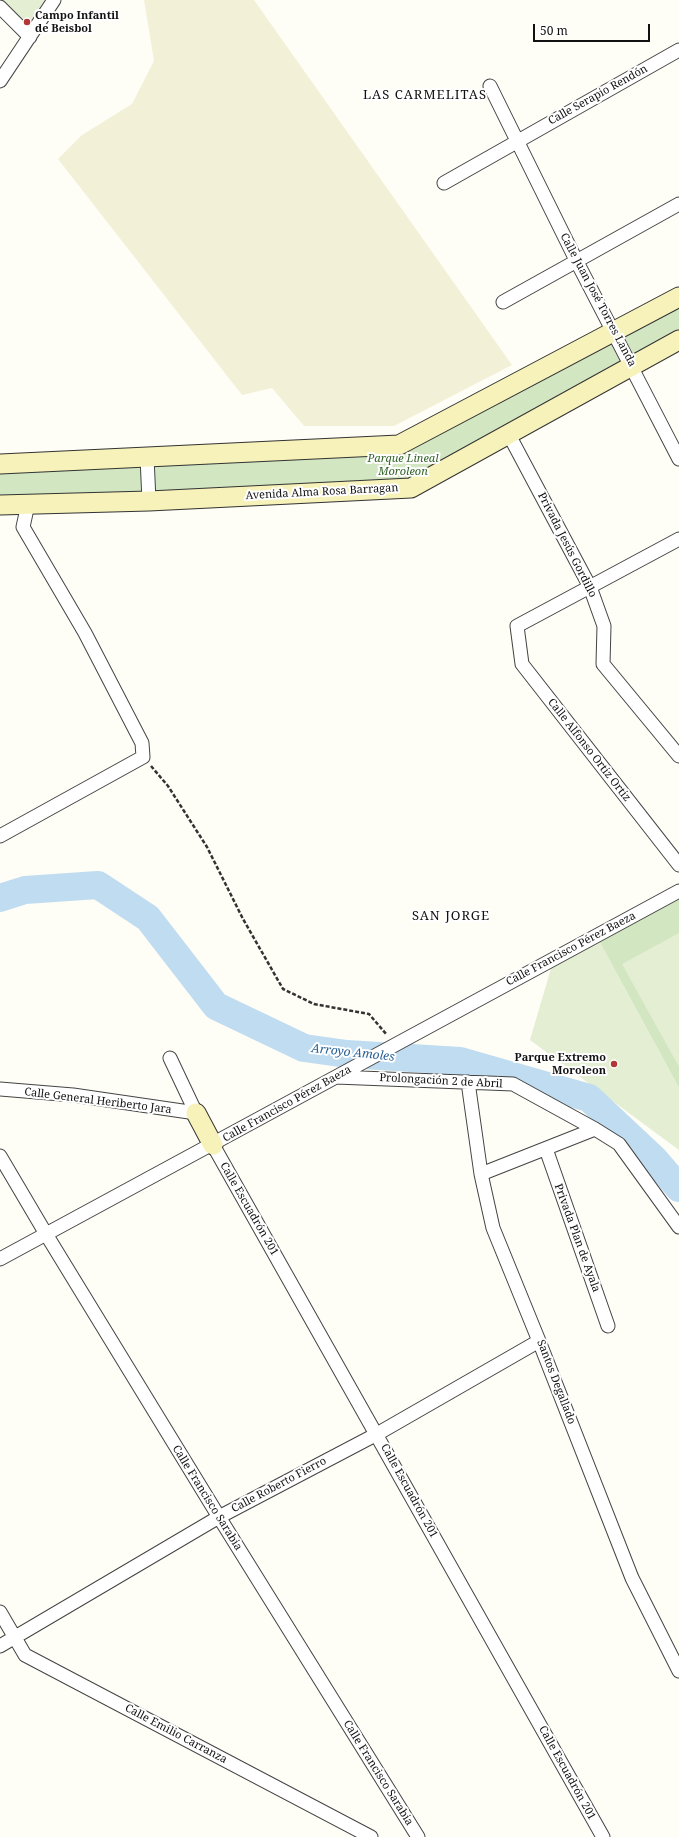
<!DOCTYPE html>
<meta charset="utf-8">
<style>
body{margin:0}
#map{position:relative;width:679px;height:1837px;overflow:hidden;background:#fefdf6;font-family:"Noto Serif",serif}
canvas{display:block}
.scale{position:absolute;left:533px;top:24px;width:117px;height:18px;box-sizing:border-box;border:2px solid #111;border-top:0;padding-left:5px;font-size:12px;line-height:14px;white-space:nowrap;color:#111;-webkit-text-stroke:3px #fff;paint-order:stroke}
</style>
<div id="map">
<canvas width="679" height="1837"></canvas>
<div class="scale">50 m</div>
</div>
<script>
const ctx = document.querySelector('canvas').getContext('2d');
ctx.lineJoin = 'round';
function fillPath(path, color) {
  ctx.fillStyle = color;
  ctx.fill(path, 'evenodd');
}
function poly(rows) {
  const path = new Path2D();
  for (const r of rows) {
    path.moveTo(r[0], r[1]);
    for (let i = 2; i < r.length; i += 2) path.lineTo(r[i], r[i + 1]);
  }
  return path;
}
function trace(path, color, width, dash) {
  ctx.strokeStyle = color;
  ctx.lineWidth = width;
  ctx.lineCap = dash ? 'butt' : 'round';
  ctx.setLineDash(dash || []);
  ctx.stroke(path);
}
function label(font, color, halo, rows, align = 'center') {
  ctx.font = font + ' "Noto Serif",serif';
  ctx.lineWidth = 4;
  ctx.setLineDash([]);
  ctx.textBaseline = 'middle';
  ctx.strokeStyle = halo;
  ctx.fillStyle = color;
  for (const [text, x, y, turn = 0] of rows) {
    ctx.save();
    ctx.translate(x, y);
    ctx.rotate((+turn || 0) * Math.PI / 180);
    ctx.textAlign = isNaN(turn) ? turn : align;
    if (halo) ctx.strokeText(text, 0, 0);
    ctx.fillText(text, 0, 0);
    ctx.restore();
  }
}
const farmland = poly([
 [144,0,254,0,512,365,394,426,304,426,272,388,242,395,58,159,82,135,132,104,154,61]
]);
const green = poly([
 [679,297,679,340,411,485,0,506,0,464,399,445],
 [679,897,679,1088,599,941]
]);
const pitch = poly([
 [0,0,54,0,30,37,0,7],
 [679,933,679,1067,622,964],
 [599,941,679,1088,679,1150,530,1040,552,965]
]);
const river = poly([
 [0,898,25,890,98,885,148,918,216,1006,304,1048,347,1054,460,1061,589,1098,654,1159,679,1188]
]);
const path = poly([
 [151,766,168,786,207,847,243,919,283,989,314,1004,369,1014,387,1035]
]);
const street = poly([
 [0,7,30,37],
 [0,81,54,0],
 [490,86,577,262,679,459],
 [444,183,679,50],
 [503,302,679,204],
 [508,433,590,587,604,626,603,664,679,756],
 [147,457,149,501],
 [679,539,517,626,522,664,679,865],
 [0,836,143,757,142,743,85,633,23,527,28,504],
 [170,1058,196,1113],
 [336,1077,513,1084,595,1129,619,1144,679,1227],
 [468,1082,481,1174,493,1228,539,1341,632,1578,679,1671],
 [0,1089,73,1095,196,1113],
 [213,1145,603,1837],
 [546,1149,608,1326],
 [0,1156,46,1234,219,1517,418,1837],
 [481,1174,595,1129],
 [0,1259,679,891],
 [0,1612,25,1655,371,1837],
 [0,1646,219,1517,377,1434,539,1341]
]);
const secondary = poly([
 [0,464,399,445,679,297],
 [0,505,149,501,411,488,679,340],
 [196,1113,213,1145]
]);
const markers = [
 [27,22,4,"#b33737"],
 [614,1064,4,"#b33737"]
];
const poiNames = [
 ["Campo Infantil",35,16],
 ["de Beisbol",35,29],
 ["Parque Extremo",606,1058,"right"],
 ["Moroleon",606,1071,"right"]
];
const streetNames = [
 ["Calle Serapio Rendón",598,95,-29],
 ["Calle Juan José Torres Landa",598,300,62],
 ["Avenida Alma Rosa Barragan",322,492,-3],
 ["Privada Jesús Gordillo",567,545,63],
 ["Calle Alfonso Ortiz Ortiz",589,750,52],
 ["Calle Francisco Pérez Baeza",571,949,-28],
 ["Prolongación 2 de Abril",441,1081,3],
 ["Calle General Heriberto Jara",98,1101,7],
 ["Calle Francisco Pérez Baeza",287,1104,-29],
 ["Calle Escuadrón 201",249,1209,60],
 ["Privada Plan de Ayala",577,1238,70],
 ["Santos Degallado",556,1382,69],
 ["Calle Roberto Fierro",279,1485,-28],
 ["Calle Escuadrón 201",409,1491,61],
 ["Calle Francisco Sarabia",207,1498,58],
 ["Calle Emilio Carranza",176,1734,28],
 ["Calle Francisco Sarabia",378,1773,58],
 ["Calle Escuadrón 201",567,1773,61]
];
const parkNames = [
 ["Parque Lineal",403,459],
 ["Moroleon",403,472]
];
const waterNames = [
 ["Arroyo Amoles",353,1053,6]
];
const quarterNames = [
 ["LAS CARMELITAS",425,95],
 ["SAN JORGE",451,916]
];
fillPath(farmland, '#f2f1d8');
fillPath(green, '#d3e6c2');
fillPath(pitch, '#e3eed3');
trace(river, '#c0dcf0', 28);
trace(street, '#444', 15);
trace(secondary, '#333', 21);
trace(path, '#333', 2.5, [4, 2]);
trace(street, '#fff', 13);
trace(secondary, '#f6f2b9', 19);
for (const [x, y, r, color] of markers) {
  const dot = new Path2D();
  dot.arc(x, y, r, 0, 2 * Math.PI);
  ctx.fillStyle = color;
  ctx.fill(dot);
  trace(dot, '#fff', 1.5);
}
label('bold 11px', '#111', '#fff', poiNames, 'left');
label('11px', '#111', '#fff', streetNames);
label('italic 11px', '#316327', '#fff', parkNames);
label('italic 12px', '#276096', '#fff', waterNames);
ctx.letterSpacing = '1px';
label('13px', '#111', '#fff', quarterNames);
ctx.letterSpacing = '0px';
</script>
